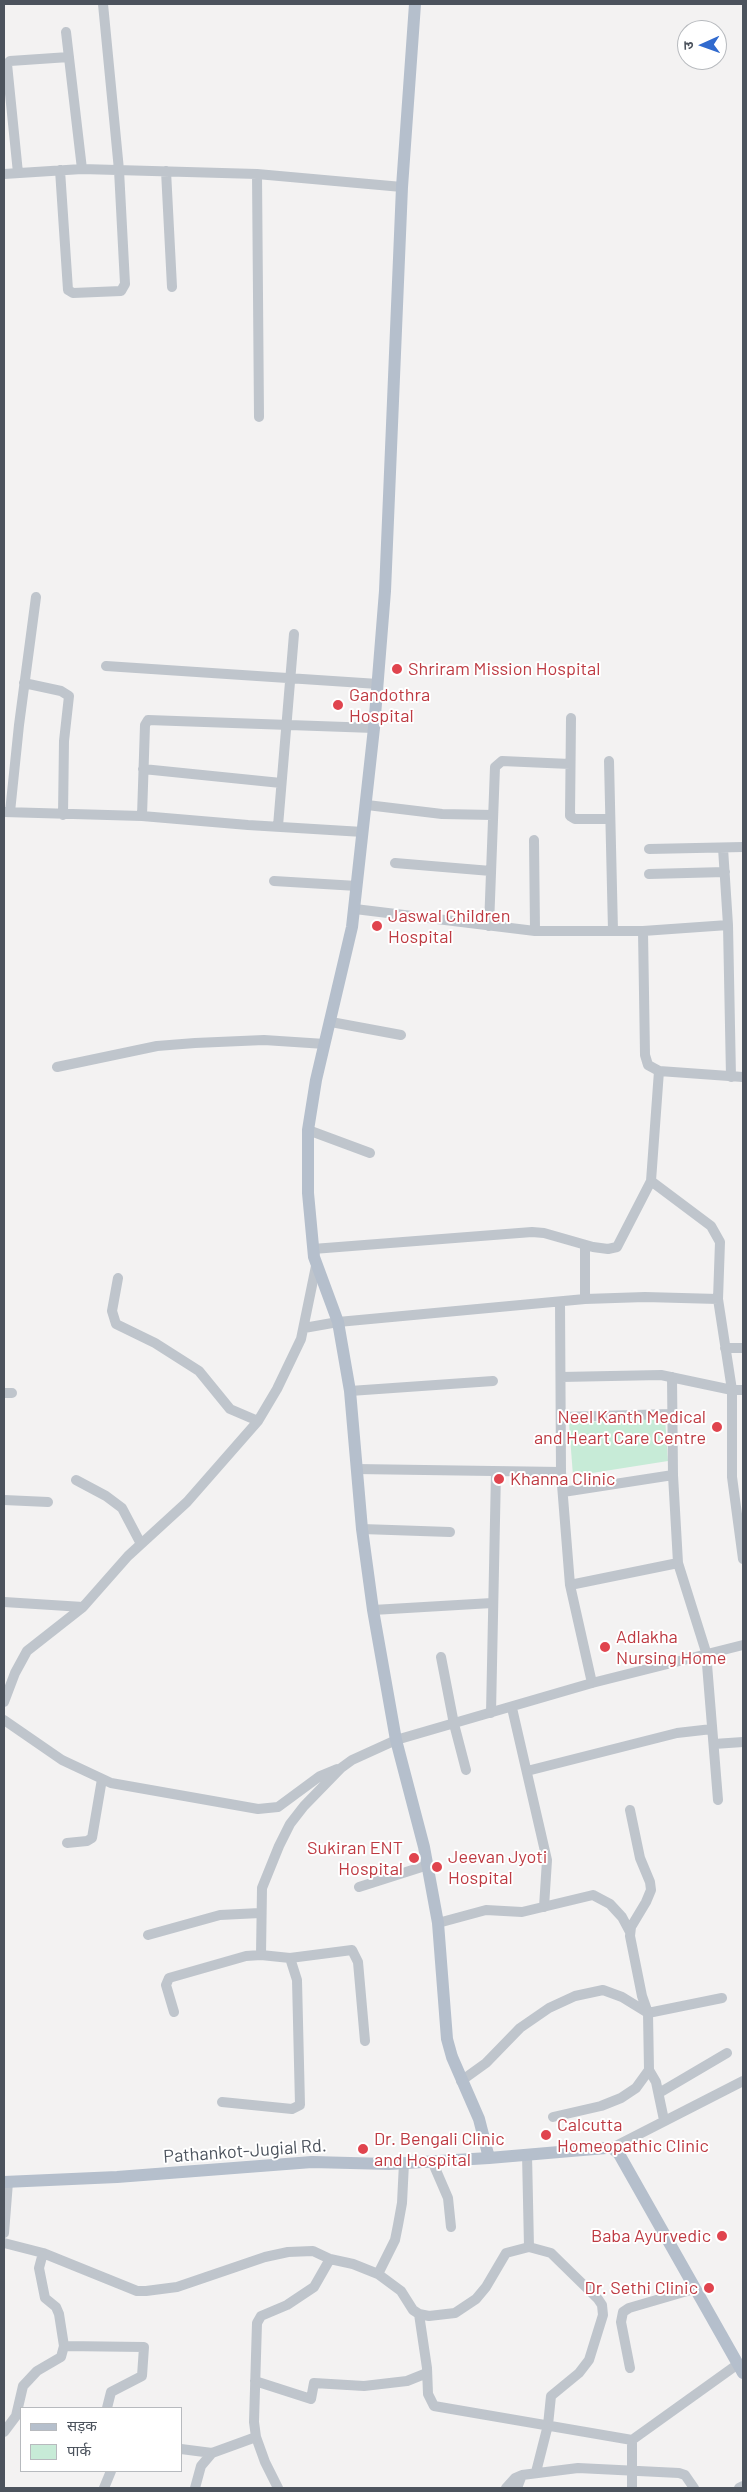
<!DOCTYPE html>
<meta charset="utf-8">
<style>
body{margin:0}
#map{position:relative;width:747px;height:2492px;overflow:hidden;background:#f3f2f2;font-family:Barlow,"Noto Sans Devanagari",sans-serif}
canvas{display:block}
.frame{position:absolute;inset:0;border:5px solid #4c535d;pointer-events:none}
.legend{position:absolute;left:20px;top:2407px;width:162px;height:65px;box-sizing:border-box;background:#fff;border:1px solid #b7babe;margin:0;padding:6px 9px;list-style:none;font-size:15px;color:#4c535d}
.legend li{display:flex;align-items:center;gap:10px;height:25px}
.legend b{width:25px;border:1px solid #b7babe}
.north{position:absolute;left:677px;top:20px;width:50px;height:50px;box-sizing:border-box;background:#fff;border:1px solid #b7babe;border-radius:50%;rotate:268deg;font-size:14px;font-weight:700;line-height:20px;text-align:center;color:#4c535d}
.north::after{content:'';display:block;margin:auto;width:18px;height:22px;background:#316ace;clip-path:polygon(50% 0,100% 100%,50% 72%,0 100%)}
</style>
<div id="map">
<canvas width="747" height="2492"></canvas>
<div class="frame"></div>
<ul class="legend">
<li><b style="height:6px;background:#b5bfcc"></b>सड़क</li>
<li><b style="height:14px;background:#c7ebd7"></b>पार्क</li>
</ul>
<div class="north">उ</div>
</div>
<script>
const ctx = document.querySelector('canvas').getContext('2d');
ctx.lineJoin = 'round';
function fillPath(path, color) {
  ctx.fillStyle = color;
  ctx.fill(path, 'evenodd');
}
function poly(rows) {
  const path = new Path2D();
  for (const r of rows) {
    path.moveTo(r[0], r[1]);
    for (let i = 2; i < r.length; i += 2) path.lineTo(r[i], r[i + 1]);
  }
  return path;
}
function trace(path, color, width, dash) {
  ctx.strokeStyle = color;
  ctx.lineWidth = width;
  ctx.lineCap = dash ? 'butt' : 'round';
  ctx.setLineDash(dash || []);
  ctx.stroke(path);
}
function label(font, color, halo, rows, align = 'center') {
  ctx.font = font + ' Barlow,sans-serif';
  ctx.lineWidth = 4;
  ctx.setLineDash([]);
  ctx.textBaseline = 'middle';
  ctx.strokeStyle = halo;
  ctx.fillStyle = color;
  for (const [text, x, y, turn = 0] of rows) {
    ctx.save();
    ctx.translate(x, y);
    ctx.rotate((+turn || 0) * Math.PI / 180);
    ctx.textAlign = isNaN(turn) ? turn : align;
    if (halo) ctx.strokeText(text, 0, 0);
    ctx.fillText(text, 0, 0);
    ctx.restore();
  }
}
const green = poly([
 [665,1418,668,1461,573,1476,569,1423]
]);
const minor = poly([
 [66,32,82,169],
 [60,170,68,290,73,293,121,291,125,284,119,170,103,4],
 [166,171,172,287],
 [18,173,7,64,10,61,69,57],
 [4,174,82,169,257,174,402,187],
 [257,174,259,417],
 [106,666,378,684],
 [24,683,61,691,69,696,64,741,63,815],
 [571,718,570,816,575,819,610,819],
 [609,761,613,931],
 [143,769,281,783],
 [367,805,442,814,493,815],
 [4,812,142,816,248,825,363,832],
 [10,812,19,725,36,597],
 [142,816,145,725,148,720,374,728],
 [278,826,294,634],
 [534,840,535,931],
 [723,848,728,925,731,1077],
 [649,849,743,847],
 [395,863,491,871],
 [649,874,725,872],
 [274,881,357,886],
 [355,909,535,931,643,931,728,925],
 [489,926,495,767,502,761,570,764],
 [643,931,645,1055,648,1065,659,1071,743,1077],
 [331,1022,401,1035],
 [57,1067,157,1046,195,1043,264,1040,325,1044],
 [308,1130,370,1153],
 [651,1181,711,1226,720,1242,718,1299,732,1390,732,1477,743,1559],
 [313,1249,532,1232,544,1233,593,1247,608,1249,617,1247,651,1181,659,1071],
 [118,1278,112,1311,116,1324,155,1343,199,1371,230,1409,258,1421],
 [585,1299,585,1246],
 [560,1302,561,1472,570,1585,592,1683],
 [304,1328,338,1322,585,1299,645,1297,718,1299],
 [725,1348,743,1348],
 [561,1377,661,1375,732,1390,743,1390],
 [350,1391,493,1381],
 [4,1393,12,1393],
 [561,1417,671,1414],
 [356,1469,561,1472],
 [76,1480,106,1496,122,1508,141,1544],
 [563,1492,673,1475],
 [4,1500,48,1502],
 [362,1529,450,1532],
 [678,1563,706,1652,718,1800],
 [570,1585,678,1563,673,1475,672,1377],
 [4,1602,83,1607],
 [373,1610,492,1603],
 [441,1657,454,1724,466,1770],
 [4,1702,15,1673,27,1651,83,1607,128,1556,187,1502,258,1421,277,1389,301,1339,316,1266],
 [512,1708,547,1860,544,1907],
 [491,1713,496,1472],
 [4,1720,62,1760,111,1783,258,1809,278,1807,320,1776,337,1769],
 [714,1744,743,1742],
 [527,1771,677,1733,712,1729],
 [630,1810,640,1858,650,1882,651,1890,646,1902,631,1927,630,1936,642,1996,648,2013,649,2070,656,2082,664,2120],
 [67,1843,87,1841,92,1838,102,1779],
 [359,1887,428,1865],
 [438,1923,486,1910,522,1912,593,1895,610,1904,622,1917,630,1932],
 [148,1935,220,1915,260,1913],
 [261,1955,262,1888,279,1846,290,1824,304,1806,341,1768,352,1760,396,1740,592,1683,743,1645],
 [174,2012,166,1985,169,1978,246,1956,261,1955,290,1958,352,1950,358,1962,365,2041],
 [461,2081,486,2063,520,2028,549,2008,575,1996,603,1990,622,1997,648,2013,722,1998],
 [659,2093,727,2053],
 [222,2102,292,2109,300,2105,297,1980,290,1958],
 [553,2117,601,2106,621,2098,636,2088,649,2070],
 [612,2148,743,2081],
 [527,2154,529,2247],
 [432,2161,448,2198,451,2227],
 [4,2233,8,2182],
 [4,2243,43,2253,39,2268,45,2298,56,2307,59,2314,64,2346,61,2357,37,2371,23,2386,16,2416,4,2432],
 [43,2253,137,2291,146,2291,177,2287,265,2257,288,2252,313,2251,330,2259,353,2264,378,2274,401,2291,413,2310,419,2314,429,2316,455,2313,476,2299,486,2287,506,2253,529,2247,551,2253,598,2299,602,2305,603,2315,589,2360,579,2373,551,2396,548,2425,536,2472],
 [378,2274,395,2240,398,2225,402,2203,404,2163],
 [419,2314,427,2368,428,2394,434,2406,632,2440,632,2488],
 [64,2346,144,2347,142,2376,111,2392,107,2408],
 [630,2368,621,2322,623,2312,629,2308,694,2289],
 [255,2381,311,2399,314,2383,364,2386,407,2381,427,2373],
 [632,2440,738,2364],
 [181,2449,212,2453],
 [104,2488,111,2471],
 [195,2488,201,2466,212,2453,256,2437],
 [278,2488,265,2462,256,2437,254,2422,257,2323,261,2316,287,2305,314,2287,330,2259],
 [506,2488,515,2478,522,2475],
 [517,2488,522,2475,578,2468,679,2473,685,2475,694,2488],
 [739,2488,743,2486]
]);
const major = poly([
 [415,4,402,187,385,591,374,728,352,927,316,1080,308,1130,308,1193,314,1257,338,1322,350,1391,362,1529,373,1610,396,1740,424,1847,438,1923,447,2039,452,2057,479,2119,489,2158,606,2148,612,2148,619,2154,743,2373],
 [4,2182,117,2177,312,2162,389,2164,489,2158]
]);
const markers = [
 [397,669,6,"#e0444e"],
 [338,705,6,"#e0444e"],
 [377,926,6,"#e0444e"],
 [717,1427,6,"#e0444e"],
 [499,1479,6,"#e0444e"],
 [605,1647,6,"#e0444e"],
 [414,1858,6,"#e0444e"],
 [437,1867,6,"#e0444e"],
 [546,2135,6,"#e0444e"],
 [363,2149,6,"#e0444e"],
 [722,2236,6,"#e0444e"],
 [709,2288,6,"#e0444e"]
];
const healthNames = [
 ["Shriram Mission Hospital",408,669],
 ["Gandothra",349,695],
 ["Hospital",349,716],
 ["Jaswal Children",388,916],
 ["Hospital",388,937],
 ["Neel Kanth Medical",706,1417,"right"],
 ["and Heart Care Centre",706,1438,"right"],
 ["Khanna Clinic",510,1479],
 ["Adlakha",616,1637],
 ["Nursing Home",616,1658],
 ["Sukiran ENT",403,1848,"right"],
 ["Hospital",403,1869,"right"],
 ["Jeevan Jyoti",448,1857],
 ["Hospital",448,1878],
 ["Calcutta",557,2125],
 ["Homeopathic Clinic",557,2146],
 ["Dr. Bengali Clinic",374,2139],
 ["and Hospital",374,2160],
 ["Baba Ayurvedic",711,2236,"right"],
 ["Dr. Sethi Clinic",698,2288,"right"]
];
const streetNames = [
 ["Pathankot-Jugial Rd.",245,2151,-4]
];
fillPath(green, '#c7ebd7');
trace(minor, '#bfc5cc', 10);
trace(major, '#b5bfcc', 12);
for (const [x, y, r, color] of markers) {
  const dot = new Path2D();
  dot.arc(x, y, r, 0, 2 * Math.PI);
  ctx.fillStyle = color;
  ctx.fill(dot);
  trace(dot, '#fff', 2);
}
label('18px', '#be3a42', '#fff', healthNames, 'left');
label('18px', '#4c535d', '#fff', streetNames);
</script>
